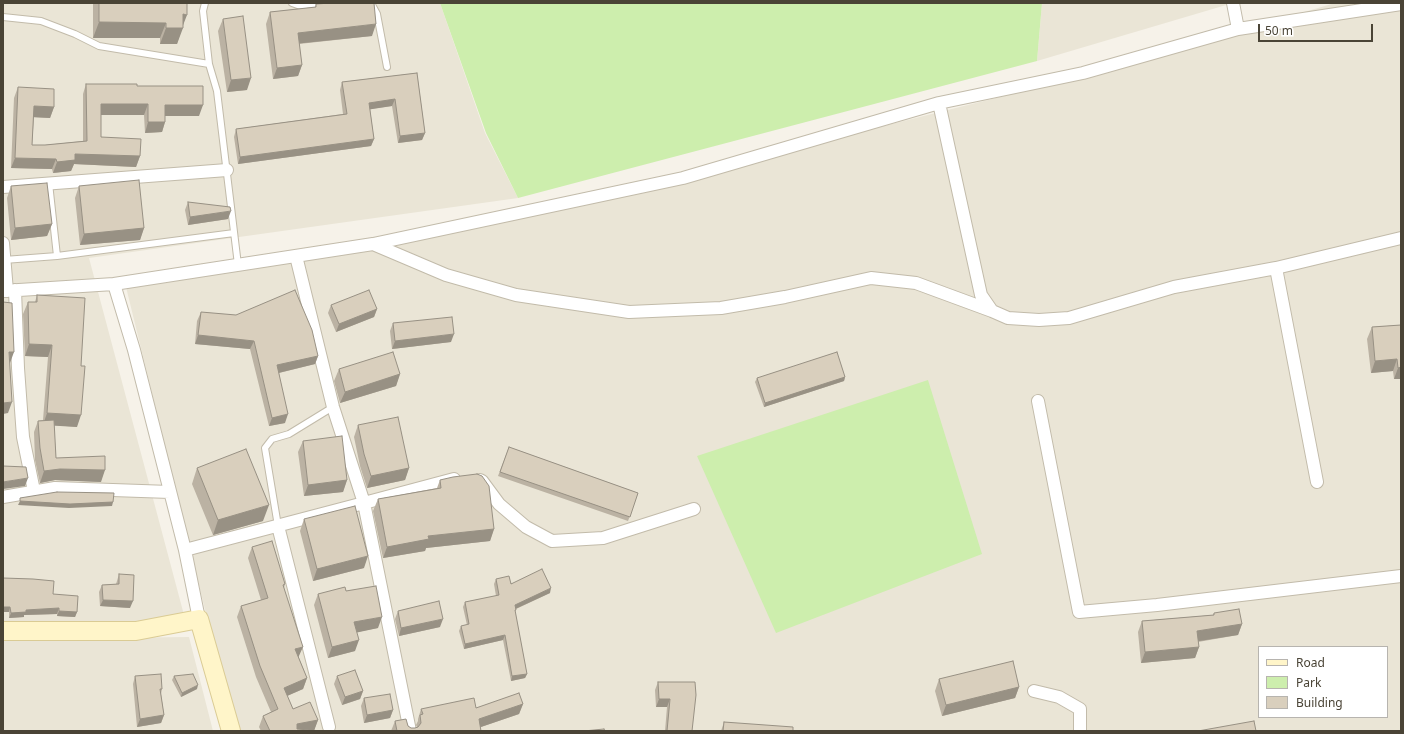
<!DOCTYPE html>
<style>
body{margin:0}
#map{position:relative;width:1404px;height:734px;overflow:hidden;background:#f6f2e9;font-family:"Noto Sans",sans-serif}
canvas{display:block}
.frame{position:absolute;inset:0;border:4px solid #4a4436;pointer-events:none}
.legend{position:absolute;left:1258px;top:646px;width:130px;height:72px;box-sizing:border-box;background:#fff;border:1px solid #b7b4af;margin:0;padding:5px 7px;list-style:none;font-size:12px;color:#4a4436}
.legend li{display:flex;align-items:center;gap:8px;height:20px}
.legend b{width:20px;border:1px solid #b7b4af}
.scale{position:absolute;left:1258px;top:24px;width:115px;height:18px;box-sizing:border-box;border:2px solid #4a4436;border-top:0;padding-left:5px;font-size:12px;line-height:14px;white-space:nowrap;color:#4a4436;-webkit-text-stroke:3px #fff;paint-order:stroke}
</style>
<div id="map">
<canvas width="1404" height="734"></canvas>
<div class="frame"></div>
<ul class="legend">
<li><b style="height:5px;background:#fff5c9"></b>Road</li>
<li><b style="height:11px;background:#cdeead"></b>Park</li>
<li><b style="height:11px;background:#d9cfbd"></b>Building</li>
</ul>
<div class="scale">50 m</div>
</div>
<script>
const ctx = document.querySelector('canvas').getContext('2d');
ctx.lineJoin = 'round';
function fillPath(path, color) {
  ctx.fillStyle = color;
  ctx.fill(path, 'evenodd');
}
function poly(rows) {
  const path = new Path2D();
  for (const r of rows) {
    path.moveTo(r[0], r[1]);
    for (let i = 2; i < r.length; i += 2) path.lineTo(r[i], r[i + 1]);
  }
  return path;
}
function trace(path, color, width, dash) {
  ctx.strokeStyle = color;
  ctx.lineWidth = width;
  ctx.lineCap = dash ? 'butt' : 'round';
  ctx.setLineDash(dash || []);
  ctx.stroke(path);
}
const residential = poly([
 [3,3,440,3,485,133,518,198,89,258,184,615,136,623,3,624],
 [1042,3,1233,3,1037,61],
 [1335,3,1401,3,1401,731,239,731,219,667,126,287,479,227,1096,73],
 [1259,647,1387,647,1387,717,1259,717],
 [189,637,213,731,3,731,3,639]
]);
const green = poly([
 [440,3,1042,3,1037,61,518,198,486,133],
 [928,380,982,554,776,633,697,456]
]);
const lane = poly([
 [205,3,203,11,209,64],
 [292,3,303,7,322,3],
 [371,3,377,14,387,67],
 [3,17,41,21,75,34,99,46,209,64,217,91,238,265],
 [49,183,57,256],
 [4,260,57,256,234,233],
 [278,526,265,448,272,439,289,434,333,407]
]);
const street = poly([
 [1233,3,1238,29],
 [939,103,981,295,992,311,1008,318,1039,320,1069,318,1174,287,1276,268,1401,238],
 [3,187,227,170],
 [3,243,7,291],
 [373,244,446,275,516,295,629,312,721,308,785,297,871,278,916,283,992,311],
 [296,256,333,407,364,503,454,479],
 [1276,268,1317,482],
 [114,284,373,244,683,178,939,103,1083,73,1238,29,1401,4],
 [15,290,18,368,23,437,34,491],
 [3,291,114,284,134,350,185,550,199,619],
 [1038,401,1079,612,1157,605,1401,576],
 [480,480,482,481,499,504,526,527,552,541,603,538,694,509],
 [3,497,55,488,170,492],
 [278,526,329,727],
 [185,550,364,503,410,731],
 [1034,691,1059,697,1080,709,1080,731]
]);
const secondary = poly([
 [3,631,136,631,199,619,231,731]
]);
const wall = poly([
 [93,3,187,3,183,25,177,44,160,44,160,38,93,38],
 [316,4,372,36,299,44,302,65,298,76,273,79,266,24,270,12,315,7],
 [223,19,247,90,227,92,218,31],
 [417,73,425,133,422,140,398,143,392,106,370,109,374,139,371,146,238,164,234,137,236,129,343,114,340,90,342,82],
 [86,84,137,86,199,116,165,116,165,122,162,132,145,133,144,115,101,115,101,137,140,156,136,167,74,164,71,171,53,173,52,169,11,168,14,98,18,87,54,107,50,118,34,117,32,145,45,145,83,141,83,94],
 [11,186,52,224,47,236,11,240,7,198],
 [79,186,144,228,140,240,80,245,75,198],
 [188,202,228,219,188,225,185,210],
 [37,295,77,427,54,425,56,458,101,482,55,480,40,483,35,460,34,432,38,421,43,420,48,357,25,356,23,314,28,302,35,302],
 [331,305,377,309,374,317,336,332,328,313],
 [201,312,318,356,315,364,279,373,285,423,269,426,250,349,195,344,197,321],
 [393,323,451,342,392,349,390,331],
 [1401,325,1401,379,1394,379,1393,371,1371,373,1367,339,1372,327],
 [339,369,400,374,396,386,340,403,334,381],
 [845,377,844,381,764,407,755,382,757,378],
 [358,425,409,468,405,480,367,488,360,466,354,437],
 [303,441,347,480,343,492,304,496,298,452],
 [509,447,638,493,628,521,498,476],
 [197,468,263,521,213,535,192,484],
 [440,480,494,529,490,541,426,548,425,551,383,558,373,511,378,499,437,488],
 [304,519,364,568,313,581,300,531],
 [252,547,285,584,284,588,299,658,307,678,303,689,287,696,293,709,318,720,314,730,322,731,261,731,259,727,263,716,271,712,256,677,237,617,241,606,261,600,248,558],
 [119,574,130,608,100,606,99,592,102,585,116,584,117,581],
 [3,578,53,594,77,612,75,617,57,616,57,614,24,615,24,617,9,618,9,612,3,612],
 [496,579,550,593,516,609,515,612,527,674,525,678,511,681,503,640,464,649,459,631,461,626,467,625,463,607,465,602,496,596,494,584],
 [346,591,378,628,357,632,355,651,328,658,314,605,318,594],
 [398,611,440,627,399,636,395,619],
 [1214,613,1242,624,1238,635,1198,642,1199,647,1195,658,1141,663,1138,632,1142,621,1213,615],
 [135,676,162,689,161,694,164,715,161,723,137,727,133,684],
 [174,676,197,689,181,697,172,680],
 [337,676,363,691,360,699,342,705,334,684],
 [939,679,1019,687,1015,698,942,716,935,691],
 [658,682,692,731,665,731,667,707,656,707,655,690],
 [364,698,393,710,390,718,364,723,361,706],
 [523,704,519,714,481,727,481,731,391,731,395,721,408,726,411,728,415,728,417,727,416,725,418,721,418,719,421,709,476,708],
 [724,722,793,731,721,731]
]);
const shadedWall = poly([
 [183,14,187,15,182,28,183,28,177,44,160,44,166,28],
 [99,22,166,23,160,38,93,38],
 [376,24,372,36,294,44,298,33],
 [302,65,298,76,273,79,277,68],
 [251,78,247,90,227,92,231,80],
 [395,99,392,106,366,110,369,103],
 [101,104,148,104,144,115,97,115],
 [165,105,203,105,199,116,161,116],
 [34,106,54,107,50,118,30,117],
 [148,122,165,122,162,132,145,133],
 [425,133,422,140,398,143,400,136],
 [374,139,371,146,238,164,240,157],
 [75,154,140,156,136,167,74,164,71,171,53,173,57,162],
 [15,158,56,159,52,169,11,168],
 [231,211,228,219,188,225,190,217],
 [52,224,47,236,11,240,15,228],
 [144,228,140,240,80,245,84,234],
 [377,309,374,317,336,332,339,324],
 [454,334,451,342,392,349,395,341],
 [198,335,254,341,250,349,195,344],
 [29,344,52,345,48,357,25,356],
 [9,352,14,352,10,363],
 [318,356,315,364,274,374,277,365],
 [1397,359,1393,371,1371,373,1375,361],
 [1401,367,1401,379,1394,379,1398,368],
 [400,374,396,386,340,403,345,392],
 [845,377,844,381,764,407,765,403],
 [12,402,8,413,3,414,3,403],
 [47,413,81,415,77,427,43,425],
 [288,414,285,423,269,426,272,418],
 [409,468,405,480,367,488,371,476],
 [60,469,105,470,101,482,55,480,40,483,44,471],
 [28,478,25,486,3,489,3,482],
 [347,480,343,492,304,496,308,485],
 [20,501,113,502,112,506,69,508,18,505],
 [269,505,263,521,213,535,218,520],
 [494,529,490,541,426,548,425,551,383,558,387,547,428,536],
 [368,556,364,568,313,581,317,569],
 [551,588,550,593,513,610,515,605],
 [103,600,133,601,130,608,100,606],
 [3,607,10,607,9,612,3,612],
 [59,608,57,614,24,615,24,617,9,618,11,613,26,610],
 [59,611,77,612,75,617,57,616],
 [382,617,378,628,350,634,354,622],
 [443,619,440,627,399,636,401,628],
 [1242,624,1238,635,1193,642,1197,631],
 [505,635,503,640,464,649,465,644],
 [359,640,355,651,328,658,332,647],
 [303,647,298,658,295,649],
 [1199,647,1195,658,1141,663,1145,652],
 [527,674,525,678,511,681,512,676],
 [307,678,303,689,280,699,284,688],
 [198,685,197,689,181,697,182,693],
 [1019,687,1015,698,942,716,946,705],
 [363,691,360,699,342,705,345,697],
 [659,699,670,699,667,707,656,707],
 [523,704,519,714,475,729,479,719],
 [393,710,390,718,364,723,367,715],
 [164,715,161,723,137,727,140,719],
 [318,720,314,731,294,731,297,724]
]);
const building = poly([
 [99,3,187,3,187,15,183,14,183,28,166,28,166,23,99,22,99,3],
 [331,3,374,3,376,24,298,33,302,65,277,68,270,12,316,7,316,4,331,3],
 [243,16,251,78,231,80,223,19,243,16],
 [417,73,425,133,400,136,395,99,369,103,374,139,240,157,236,129,347,114,342,82,417,73],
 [86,84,137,84,137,86,203,86,203,105,165,105,165,122,148,122,148,104,101,104,101,137,141,139,140,156,75,154,75,160,57,162,56,159,15,158,18,87,54,89,54,107,34,106,32,145,45,145,87,141,86,84],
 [139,180,144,228,84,234,79,186,139,180],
 [47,183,52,224,15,228,11,186,47,183],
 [188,202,230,207,231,211,190,217,188,202],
 [295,290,312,330,318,356,277,365,288,414,272,418,254,341,198,335,201,312,236,315,295,290],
 [369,290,377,309,339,324,331,305,369,290],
 [37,295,85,298,81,366,85,366,81,415,47,413,52,345,29,344,28,302,37,302,37,295],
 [3,302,12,303,14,352,9,352,12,402,3,403,3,302],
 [452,317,454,334,395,341,393,323,452,317],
 [1401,325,1401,367,1398,368,1397,359,1375,361,1372,327,1401,325],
 [393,352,400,374,345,392,339,369,393,352],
 [837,352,845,377,765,403,757,378,837,352],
 [398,417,409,468,371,476,364,454,358,425,398,417],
 [54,420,56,458,105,456,105,470,60,469,44,471,40,448,38,421,54,420],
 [342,436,347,480,308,485,303,441,342,436],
 [509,447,638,493,630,517,500,472,509,447],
 [246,449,269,505,218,520,197,468,246,449],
 [3,466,26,467,28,478,3,482,3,466],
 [477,474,482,476,489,486,494,529,428,536,429,539,387,547,378,499,441,488,440,480,453,477,477,474],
 [57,492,114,493,113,502,70,504,20,501,20,498,57,492],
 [355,506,368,556,317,569,304,519,355,506],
 [272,541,285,584,283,585,303,647,295,649,307,678,284,688,293,709,310,702,318,720,297,724,297,729,322,731,270,731,263,716,278,709,260,666,241,606,268,598,252,547,272,541],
 [542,569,551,588,515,605,516,610,515,610,527,674,512,676,505,635,465,644,461,626,469,624,465,602,499,595,496,579,509,576,511,584,542,569],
 [119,574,134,575,133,601,103,600,102,585,119,584,119,574],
 [3,578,33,579,54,581,53,594,78,596,77,612,59,611,59,608,26,610,26,612,11,613,10,607,3,607,3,578],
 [376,586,382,617,354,622,359,640,332,647,318,594,345,587,346,591,376,586],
 [439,601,443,619,401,628,398,611,439,601],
 [1239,609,1242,624,1197,631,1199,647,1145,652,1142,621,1214,615,1214,613,1239,609],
 [1013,661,1019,687,946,705,939,679,1013,661],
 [355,670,363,691,345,697,337,676,355,670],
 [161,674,162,689,160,689,164,715,140,719,135,676,161,674],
 [193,674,198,685,182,693,174,676,193,674],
 [658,682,695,682,696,695,692,731,667,731,670,699,659,699,658,682],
 [519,693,523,704,479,719,481,731,397,731,395,721,406,719,408,726,411,728,415,728,418,727,421,723,420,715,423,714,421,709,474,698,476,708,519,693],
 [390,694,393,710,367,715,364,698,390,694],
 [1254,721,1256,731,1198,731,1254,721],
 [724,722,793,727,793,731,723,731,724,722],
 [604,729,605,731,584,731,604,729]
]);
fillPath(residential, '#eae5d6');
fillPath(green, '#cdeead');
trace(lane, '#c2bbaa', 8);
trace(street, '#c2bbaa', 14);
trace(secondary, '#dacb94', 20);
trace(lane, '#fff', 6);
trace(street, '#fff', 12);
trace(secondary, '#fff5c9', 18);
fillPath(wall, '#bbb2a3');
fillPath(shadedWall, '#989184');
fillPath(building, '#d9cfbd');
trace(building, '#989184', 1);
</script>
